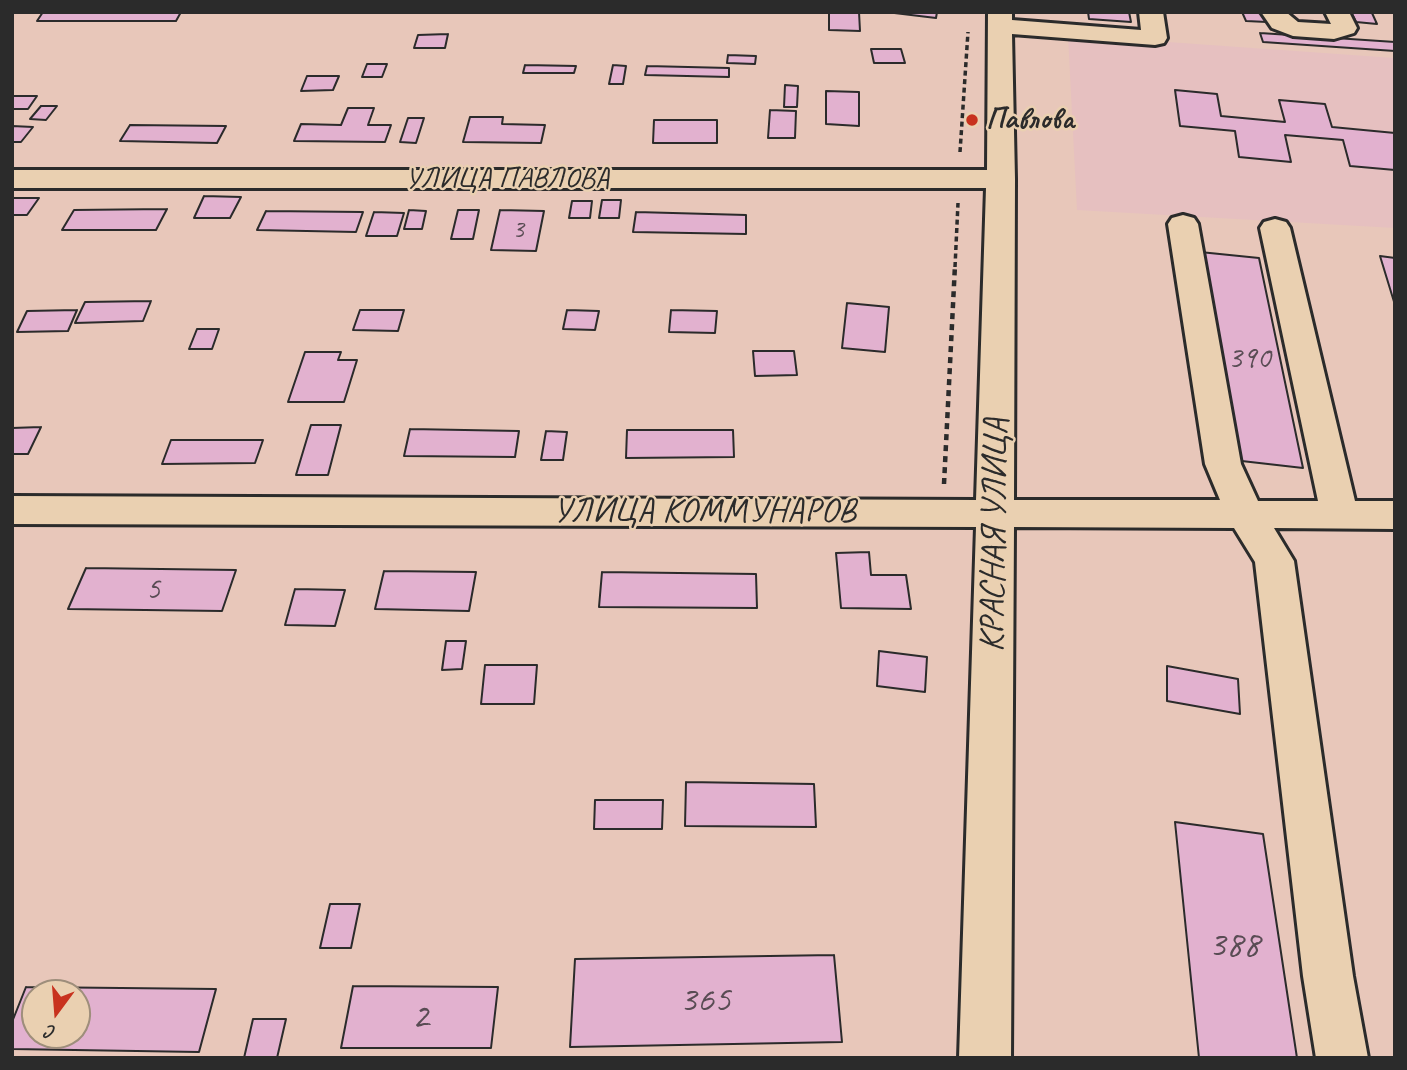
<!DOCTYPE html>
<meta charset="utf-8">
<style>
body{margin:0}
#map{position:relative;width:1407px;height:1070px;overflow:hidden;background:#e8c7ba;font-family:Caveat,sans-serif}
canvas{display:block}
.frame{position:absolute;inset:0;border:14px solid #2b2b2b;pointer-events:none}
.north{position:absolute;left:21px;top:979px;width:70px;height:70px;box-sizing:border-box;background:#ead0b1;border:2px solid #9e8e7b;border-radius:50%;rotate:196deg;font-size:19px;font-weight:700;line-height:28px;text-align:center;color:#2b2b2b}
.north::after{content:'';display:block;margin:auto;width:24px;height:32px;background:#c8321e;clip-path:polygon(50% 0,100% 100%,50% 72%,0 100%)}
</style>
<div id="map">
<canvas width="1407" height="1070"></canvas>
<div class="frame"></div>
<div class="north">С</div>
</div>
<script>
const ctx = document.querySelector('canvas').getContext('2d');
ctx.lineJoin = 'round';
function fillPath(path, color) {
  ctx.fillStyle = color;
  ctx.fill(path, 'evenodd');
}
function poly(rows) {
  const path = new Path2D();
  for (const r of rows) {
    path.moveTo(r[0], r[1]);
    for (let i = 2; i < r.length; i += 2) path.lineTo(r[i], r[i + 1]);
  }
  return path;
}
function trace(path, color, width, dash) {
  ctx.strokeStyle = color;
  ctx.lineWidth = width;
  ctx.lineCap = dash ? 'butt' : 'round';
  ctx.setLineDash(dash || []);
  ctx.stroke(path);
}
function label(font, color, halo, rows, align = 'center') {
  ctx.font = font + ' Caveat,sans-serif';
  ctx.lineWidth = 5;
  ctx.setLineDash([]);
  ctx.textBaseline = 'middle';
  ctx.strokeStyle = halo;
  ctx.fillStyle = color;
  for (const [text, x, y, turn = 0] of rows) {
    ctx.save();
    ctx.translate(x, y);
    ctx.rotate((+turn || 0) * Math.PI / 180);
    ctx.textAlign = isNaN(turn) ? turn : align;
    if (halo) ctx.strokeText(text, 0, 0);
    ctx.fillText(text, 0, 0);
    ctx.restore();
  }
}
const built = poly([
 [1068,35,1395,58,1395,228,1077,210]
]);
const building = poly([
 [43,12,181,12,176,21,37,21,43,12],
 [829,12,859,12,860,31,829,30,829,12],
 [886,12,937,12,936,18,886,12],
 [1088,12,1129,12,1131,22,1089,19,1088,12],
 [1242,12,1263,12,1267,22,1246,21,1242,12],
 [1351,12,1372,13,1377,24,1356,22,1351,12],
 [1260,33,1395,42,1395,51,1263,42,1260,33],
 [448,34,445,48,414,48,418,35,448,34],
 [871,49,901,49,905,63,874,63,871,49],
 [728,55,756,56,755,64,727,63,728,55],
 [367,64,387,64,382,77,362,77,367,64],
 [525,65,576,66,574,73,523,73,525,65],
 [613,65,626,66,623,84,609,84,613,65],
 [647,66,729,68,729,77,645,75,647,66],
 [307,76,339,76,333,90,301,91,307,76],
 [785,85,798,86,797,107,784,107,785,85],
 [1175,90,1217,94,1221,116,1285,122,1279,100,1325,104,1332,127,1395,133,1395,170,1350,166,1343,140,1285,135,1291,162,1239,157,1235,131,1180,126,1175,90],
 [826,91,859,92,859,126,826,124,826,91],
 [12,96,37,96,28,109,12,109,12,96],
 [41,106,57,106,46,120,30,119,41,106],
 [348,108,374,108,368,125,391,125,385,142,294,141,301,124,341,125,348,108],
 [770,110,796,111,795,138,768,138,770,110],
 [470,117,503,117,502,124,545,125,541,143,463,142,470,117],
 [408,118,424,118,416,143,400,142,408,118],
 [654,120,717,120,717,143,653,143,654,120],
 [130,125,226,126,217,143,120,141,130,125],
 [12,126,33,127,21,142,12,142,12,126],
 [204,196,241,197,230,218,194,218,204,196],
 [12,198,39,198,27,215,12,215,12,198],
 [602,200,621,200,619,218,599,218,602,200],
 [572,201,592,201,590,218,569,218,572,201],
 [167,209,156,230,62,230,74,210,167,209],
 [409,210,426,211,422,229,404,229,409,210],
 [458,210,479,210,473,239,451,239,458,210],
 [500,210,544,211,536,251,491,250,500,210],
 [266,211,363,212,356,232,257,230,266,211],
 [374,212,404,213,397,236,366,236,374,212],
 [636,212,746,215,746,234,633,232,636,212],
 [1200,252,1259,258,1303,468,1233,460,1200,252],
 [1380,256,1395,258,1395,305,1380,256],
 [151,301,143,321,75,323,85,302,151,301],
 [847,303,889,307,885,352,842,348,847,303],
 [77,310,68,331,17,332,27,311,77,310],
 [360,310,404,310,398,331,353,330,360,310],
 [567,310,599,311,595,330,563,329,567,310],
 [671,310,717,311,715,333,669,332,671,310],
 [197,329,219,329,212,349,189,349,197,329],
 [753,351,794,351,797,375,755,376,753,351],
 [305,352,341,352,338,360,357,360,344,402,288,402,305,352],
 [311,425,341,425,328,475,296,475,311,425],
 [41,427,28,454,12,454,12,428,41,427],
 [410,429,519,431,515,457,404,456,410,429],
 [627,430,733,430,734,457,626,458,627,430],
 [546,431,567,432,563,460,541,460,546,431],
 [171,440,263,440,255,463,162,464,171,440],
 [869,552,871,575,906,575,911,609,841,608,836,553,869,552],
 [86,568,236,570,222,611,68,609,86,568],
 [384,571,476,572,469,611,375,609,384,571],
 [602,572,756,574,757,608,599,607,602,572],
 [295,589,345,590,335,626,285,625,295,589],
 [446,641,466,641,462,669,442,670,446,641],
 [879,651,927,657,925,692,877,686,879,651],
 [485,665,537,665,534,704,481,704,485,665],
 [1167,666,1238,679,1240,714,1167,701,1167,666],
 [686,782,814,784,816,827,685,826,686,782],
 [595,800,663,800,662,829,594,829,595,800],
 [1175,822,1263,834,1297,1058,1199,1058,1175,822],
 [330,904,360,904,351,948,320,948,330,904],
 [834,955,842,1042,570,1047,575,959,834,955],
 [353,986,498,987,491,1048,341,1048,353,986],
 [26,987,216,989,199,1052,12,1049,12,1022,26,987],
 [35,993,77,993,77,1035,35,1035,35,993],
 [253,1019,286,1019,277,1058,244,1058,253,1019]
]);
const pathFar1 = poly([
 [960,152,968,32],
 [955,267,958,203]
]);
const path = poly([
 [944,484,955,265]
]);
const minor = poly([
 [988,12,1012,12,1012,20,1141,30,1139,12,1163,12,1167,38,1164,43,1155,45,1012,34,1015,179,1014,500,1220,500,1205,464,1168,224,1172,218,1183,215,1194,218,1198,224,1241,464,1258,501,1318,501,1260,228,1264,222,1275,219,1286,222,1290,228,1355,501,1395,501,1395,529,1274,528,1294,561,1353,976,1368,1058,1316,1058,1303,976,1255,562,1234,528,1014,527,1011,1058,959,1058,976,527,12,524,12,496,976,500,986,188,12,188,12,170,987,170,988,12],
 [1261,12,1286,12,1298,22,1331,24,1325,12,1349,12,1357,28,1354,33,1334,39,1293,36,1272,28,1261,12]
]);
const markers = [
 [972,120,7,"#c8321e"]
];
const farNumbernames = [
 ["3",518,230]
];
const farPoinames = [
 ["Павлова",986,120]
];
const farStreetnames = [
 ["УЛИЦА ПАВЛОВА",507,179]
];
const numberNames = [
 ["390",1249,359],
 ["5",153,590]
];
const streetNames = [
 ["УЛИЦА КОММУНАРОВ",704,512],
 ["КРАСНАЯ УЛИЦА",995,535,-89]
];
const nearNumbernames = [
 ["388",1234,946],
 ["365",705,1001],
 ["2",420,1018]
];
fillPath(built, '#e6c0c0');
fillPath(building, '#e2b1cf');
trace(building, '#2b2b2b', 2);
trace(minor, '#2b2b2b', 6);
trace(pathFar1, '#2b2b2b', 3.5, [5, 3.5]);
trace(path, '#2b2b2b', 4.5, [6, 5]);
fillPath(minor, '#ead0b1');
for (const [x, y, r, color] of markers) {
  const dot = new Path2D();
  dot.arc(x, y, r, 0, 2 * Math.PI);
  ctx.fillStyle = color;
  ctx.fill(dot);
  trace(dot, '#ead0b1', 2.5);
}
label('26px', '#594c54', null, farNumbernames);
label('bold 30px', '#2b2b2b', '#ead0b1', farPoinames, 'left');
label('30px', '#2b2b2b', '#ead0b1', farStreetnames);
label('32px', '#594c54', null, numberNames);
label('35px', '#2b2b2b', '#ead0b1', streetNames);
label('38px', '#594c54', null, nearNumbernames);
</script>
